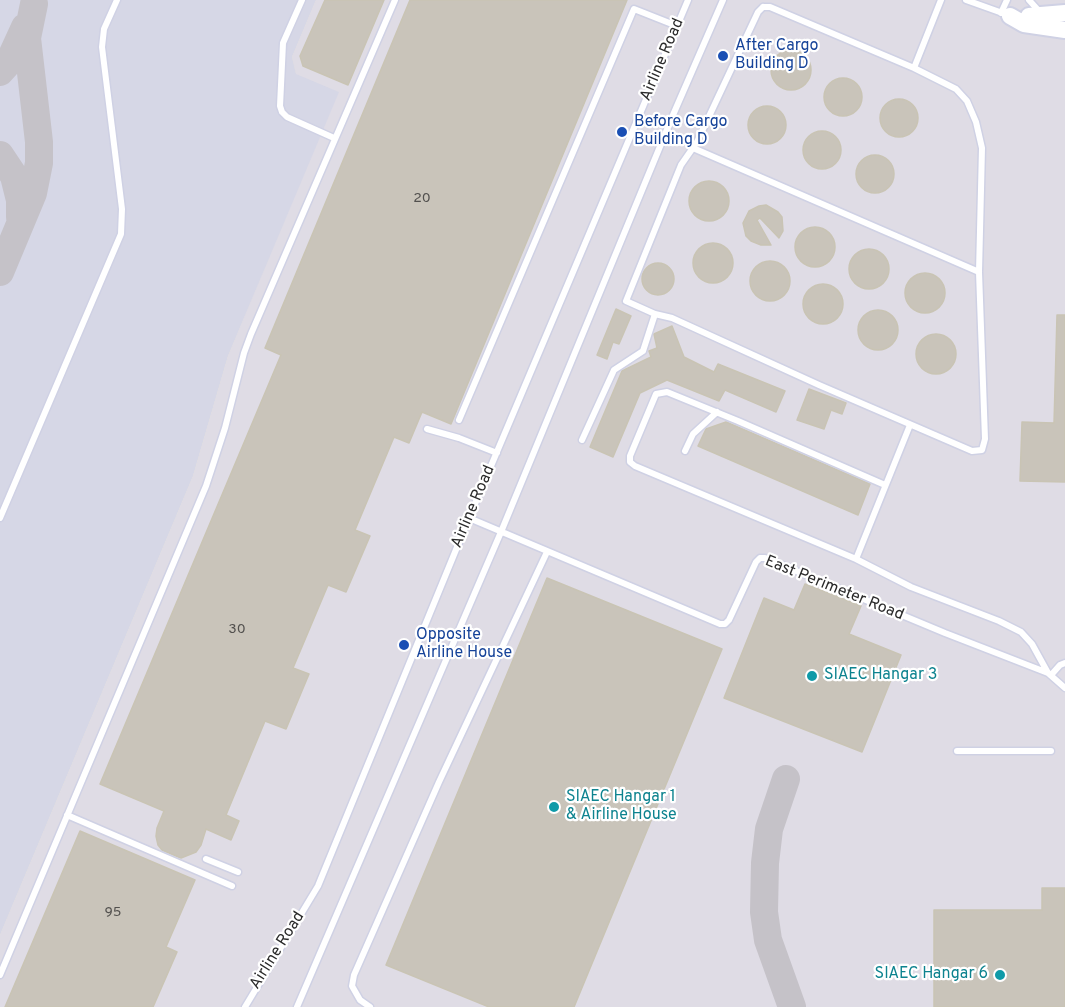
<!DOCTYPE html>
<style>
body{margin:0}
canvas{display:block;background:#eee7da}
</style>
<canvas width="1065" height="1007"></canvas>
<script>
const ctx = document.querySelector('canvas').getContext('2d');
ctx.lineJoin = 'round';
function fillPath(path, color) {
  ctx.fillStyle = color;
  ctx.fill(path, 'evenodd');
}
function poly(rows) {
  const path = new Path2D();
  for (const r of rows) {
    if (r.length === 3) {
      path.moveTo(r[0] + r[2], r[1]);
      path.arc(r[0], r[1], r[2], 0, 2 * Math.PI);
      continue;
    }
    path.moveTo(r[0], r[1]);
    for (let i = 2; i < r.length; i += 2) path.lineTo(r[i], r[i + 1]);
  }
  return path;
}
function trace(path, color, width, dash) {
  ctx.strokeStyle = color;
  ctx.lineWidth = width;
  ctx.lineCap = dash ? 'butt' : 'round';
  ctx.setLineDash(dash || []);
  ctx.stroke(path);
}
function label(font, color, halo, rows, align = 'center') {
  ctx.font = font + ' Overpass,sans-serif';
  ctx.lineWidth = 4.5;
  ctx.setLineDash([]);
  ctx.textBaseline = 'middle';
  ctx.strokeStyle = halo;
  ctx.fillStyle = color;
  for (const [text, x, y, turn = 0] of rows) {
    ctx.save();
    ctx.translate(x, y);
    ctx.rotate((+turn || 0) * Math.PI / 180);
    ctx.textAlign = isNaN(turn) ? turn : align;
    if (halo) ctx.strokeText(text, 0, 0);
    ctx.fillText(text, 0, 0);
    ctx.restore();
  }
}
const industrial = poly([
 [316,0,1065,0,1065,1007,0,1007,0,935,193,476,228,356,338,92,296,75,292,57]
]);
const airport = poly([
 [0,0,316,0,292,57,296,74,339,92,228,356,193,476,0,935]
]);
const taxiway = poly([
 [0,72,9,62,25,27],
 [0,155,14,176,20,200,20,217],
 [0,272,33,193,39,163,39,142,27,38,34,4],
 [786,779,769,829,765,863,764,912,768,940,792,1007]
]);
const building = poly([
 [325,0,384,0,348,85,303,66,300,56,325,0],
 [410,0,627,0,451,424,422,412,409,443,394,437,355,530,370,536,346,592,328,585,293,668,309,674,286,729,265,721,226,815,239,821,231,840,206,829,201,845,196,852,181,858,162,850,158,845,156,836,157,828,164,811,100,784,281,355,265,348,410,0],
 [791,70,20],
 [843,97,19],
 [899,118,19],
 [767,125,19],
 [822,150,19],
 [875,174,19],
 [709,201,20],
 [766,205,778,212,782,217,783,231,779,238,760,218,757,220,771,245,761,245,751,241,746,236,743,223,749,211,759,206,766,205],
 [815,247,20],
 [713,263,20],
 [869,269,20],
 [770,281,20],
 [658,279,16],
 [925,293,20],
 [823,304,20],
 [616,309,631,316,619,344,613,342,607,359,597,355,616,309],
 [878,330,20],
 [1057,315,1065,315,1065,482,1020,481,1022,422,1054,423,1057,315],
 [672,326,684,357,714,372,718,364,785,391,776,412,725,390,719,401,667,380,640,393,613,457,590,447,622,371,651,357,649,351,657,348,654,334,672,326],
 [936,354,20],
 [809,389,846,403,842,414,831,410,824,429,797,420,809,389],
 [726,422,870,484,858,515,698,446,706,429,726,422],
 [547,578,722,649,574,1007,489,1007,386,965,547,578],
 [805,584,861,606,849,634,901,655,862,752,724,698,764,598,794,610,805,584],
 [80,831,195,880,166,947,177,952,153,1007,5,1007,80,831],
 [1042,888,1065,888,1065,1007,934,1007,934,910,1042,910,1042,888]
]);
const lane = poly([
 [302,0,283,43,280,106,282,112,287,117,334,138],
 [966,0,1008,15],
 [1029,0,1038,10],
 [763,7,770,7,914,68,956,89,967,101,976,122,982,148,979,272,985,439,982,450,972,451,819,385,672,318,655,314,626,301,681,165,697,142,758,12,763,7],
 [1001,13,1007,0],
 [914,68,941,0],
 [693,148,979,272],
 [459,420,634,9,677,26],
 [427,429,459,438,497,453],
 [582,440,614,370,643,351,655,314],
 [685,451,693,434,717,412],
 [885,485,738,421,667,392,656,394,630,456,630,462,635,466,856,559,911,587,999,621,1021,632,1032,644,1048,673],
 [0,518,121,234,122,209,102,47,104,29,117,0],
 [469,518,720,624,725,624,729,620,756,562,760,558,765,558,945,633,1048,673,1065,688],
 [856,559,910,425],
 [1052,674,1060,665,1065,663],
 [957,751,1051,751],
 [67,815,232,886],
 [206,859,238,872],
 [0,975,206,486,225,428,244,353,251,334,395,0],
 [245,1007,318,886,469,518,688,0],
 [297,1007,501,532,673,115,723,0],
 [370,1007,360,1000,352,986,354,975,439,782,547,552]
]);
const secondary = poly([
 [1010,16,1024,24,1065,30],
 [1029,16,1065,13]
]);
const markers = [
 [723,56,6,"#1a4fb4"],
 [622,132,6,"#1a4fb4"],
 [404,645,6,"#1a4fb4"],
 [812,676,6,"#0f9aa8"],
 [554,807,6,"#0f9aa8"],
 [1000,975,6,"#0f9aa8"]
];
const numberNames = [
 ["20",422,199],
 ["30",237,630],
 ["95",113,913]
];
const transitNames = [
 ["After Cargo",735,47],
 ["Building D",735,65],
 ["Before Cargo",634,123],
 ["Building D",634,141],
 ["Opposite",416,636],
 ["Airline House",416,654]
];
const streetNames = [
 ["Airline Road",663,60,-67],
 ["Airline Road",474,507,-67],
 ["East Perimeter Road",834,589,22],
 ["Airline Road",278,951,-58]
];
const cultureNames = [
 ["SIAEC Hangar 3",824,676],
 ["SIAEC Hangar 1",566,798],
 ["& Airline House",566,816],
 ["SIAEC Hangar 6",988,975,"right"]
];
fillPath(industrial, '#dfdce5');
fillPath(airport, '#d6d7e6');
trace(taxiway, '#c5c2c8', 28);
fillPath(building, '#c9c4ba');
trace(building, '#c9c4b4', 1.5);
trace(lane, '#cfd1e4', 9);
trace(secondary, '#cfd1e4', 20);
trace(lane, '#fff', 6);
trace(secondary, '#fff', 16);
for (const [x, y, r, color] of markers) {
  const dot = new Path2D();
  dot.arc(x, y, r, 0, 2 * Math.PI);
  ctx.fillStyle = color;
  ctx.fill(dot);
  trace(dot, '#fff', 2);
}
label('14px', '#52504e', null, numberNames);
label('16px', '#164399', '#fff', transitNames, 'left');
label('16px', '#2a2a2a', '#fff', streetNames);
label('16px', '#0d838f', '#fff', cultureNames, 'left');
</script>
